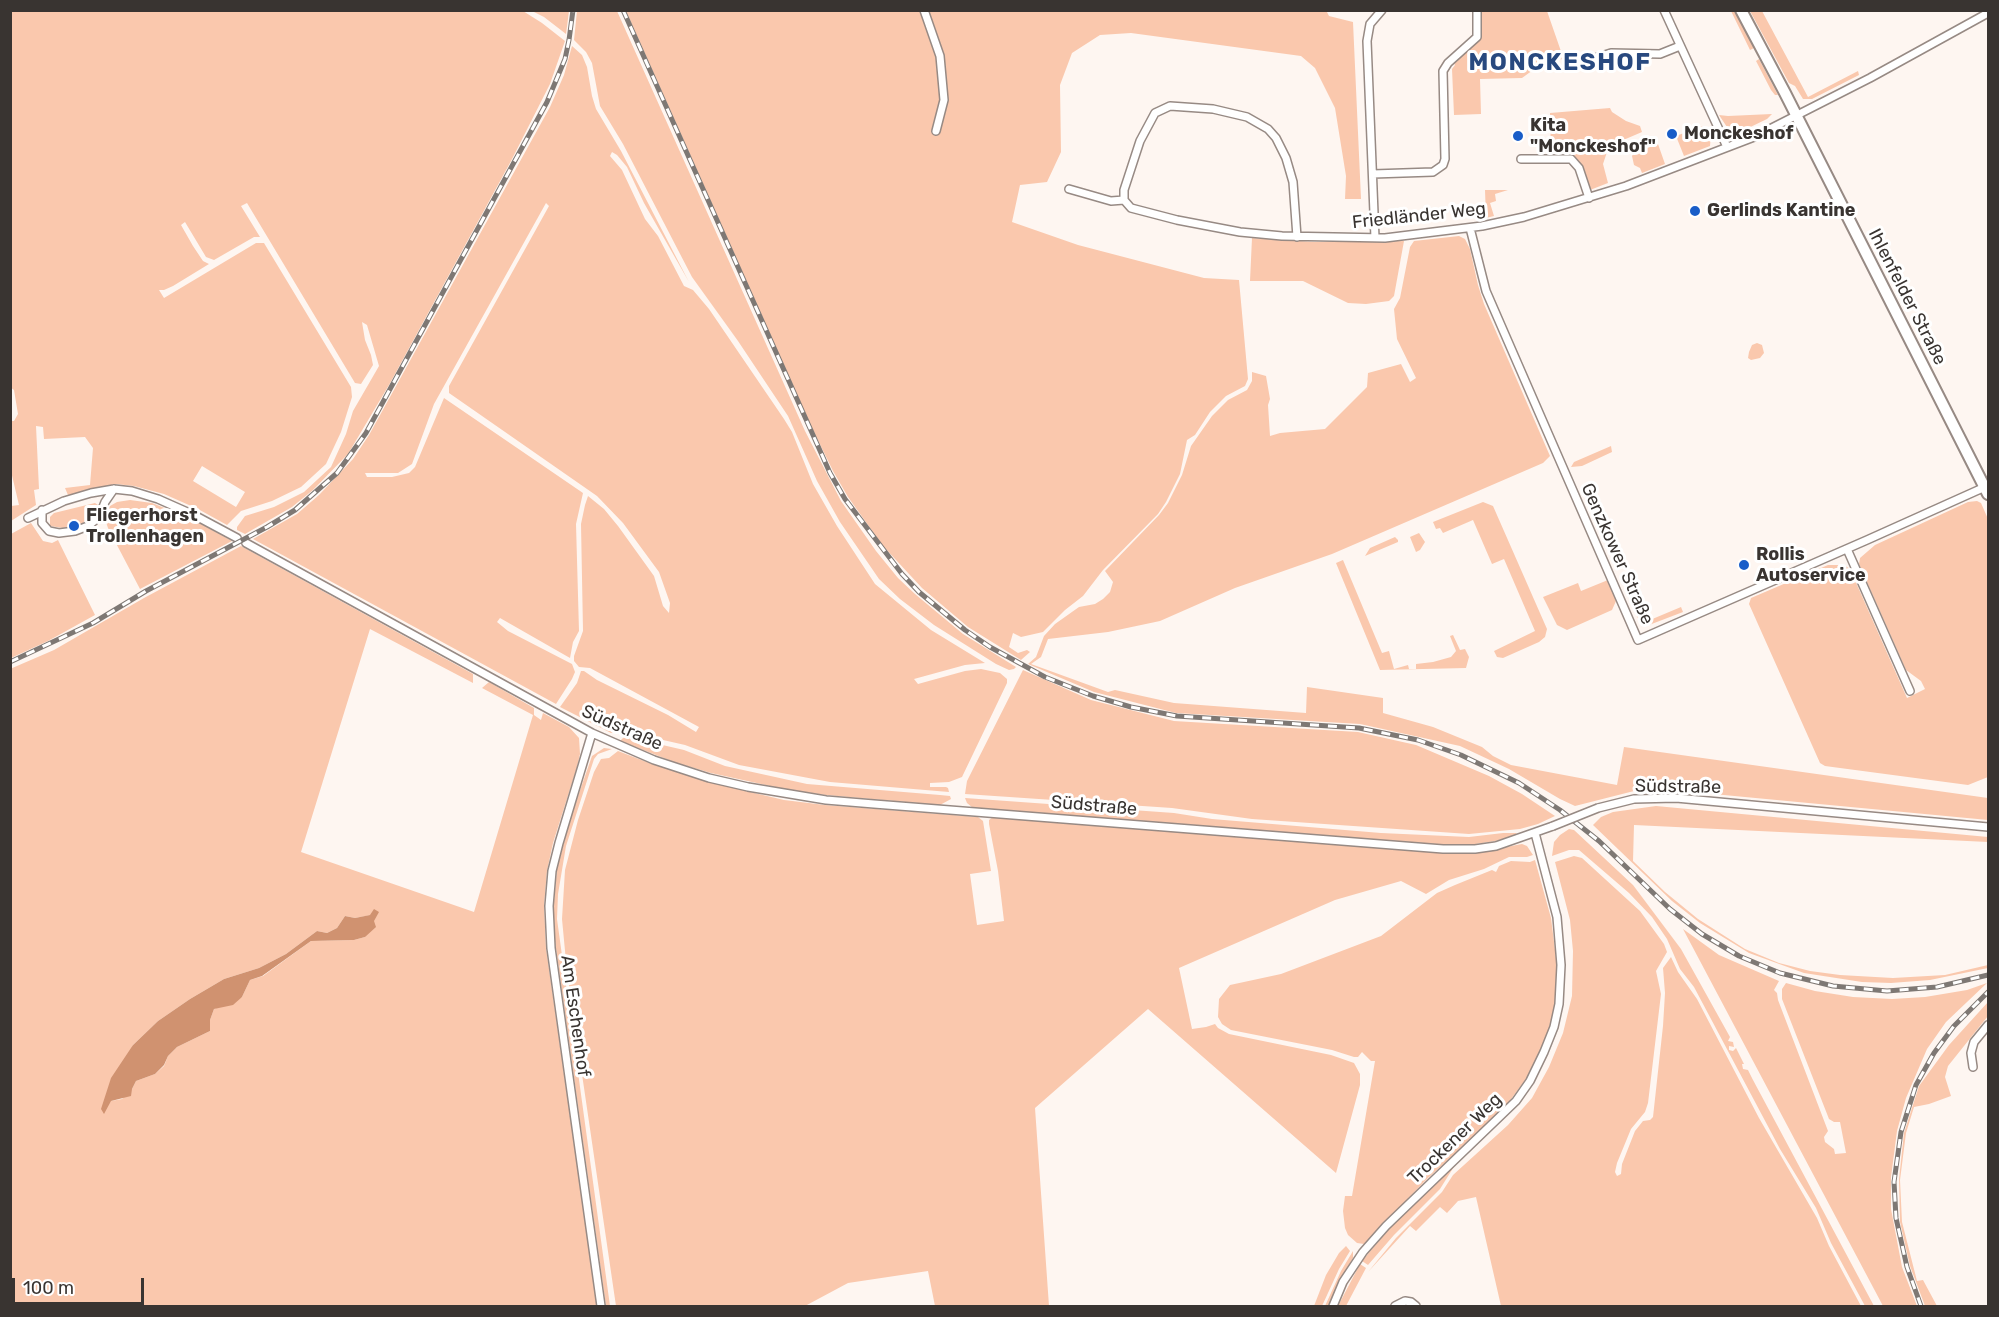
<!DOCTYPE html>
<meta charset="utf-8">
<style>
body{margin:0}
#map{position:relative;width:1999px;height:1317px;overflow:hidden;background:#fef6f1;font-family:Rubik,sans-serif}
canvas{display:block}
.frame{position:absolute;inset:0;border:12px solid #393431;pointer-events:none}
.scale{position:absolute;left:12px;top:1278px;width:132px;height:27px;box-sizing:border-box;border:3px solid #393431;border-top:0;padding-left:8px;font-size:18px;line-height:21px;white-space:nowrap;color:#393431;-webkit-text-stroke:4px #fff;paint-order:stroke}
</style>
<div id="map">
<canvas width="1999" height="1317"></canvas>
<div class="frame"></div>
<div class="scale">100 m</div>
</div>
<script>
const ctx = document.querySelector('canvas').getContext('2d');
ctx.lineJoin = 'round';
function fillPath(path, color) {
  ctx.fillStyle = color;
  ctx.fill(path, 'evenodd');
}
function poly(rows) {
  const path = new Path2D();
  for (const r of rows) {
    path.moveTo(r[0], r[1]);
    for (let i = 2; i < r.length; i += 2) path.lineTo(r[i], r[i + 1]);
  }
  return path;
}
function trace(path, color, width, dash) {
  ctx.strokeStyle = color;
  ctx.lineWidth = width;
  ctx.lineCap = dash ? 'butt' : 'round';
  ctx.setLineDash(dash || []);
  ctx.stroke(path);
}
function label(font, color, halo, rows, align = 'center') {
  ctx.font = font + ' Rubik,sans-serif';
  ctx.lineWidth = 6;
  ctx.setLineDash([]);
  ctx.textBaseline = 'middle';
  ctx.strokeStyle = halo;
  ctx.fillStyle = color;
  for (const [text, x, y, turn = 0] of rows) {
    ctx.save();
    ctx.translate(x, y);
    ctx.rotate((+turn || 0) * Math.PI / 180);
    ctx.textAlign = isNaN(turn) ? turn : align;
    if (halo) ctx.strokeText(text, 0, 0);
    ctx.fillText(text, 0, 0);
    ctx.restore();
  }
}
const green = poly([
 [1326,10,1329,16,1353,22,1361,199,1345,199,1346,176,1335,108,1315,68,1301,56,1131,33,1100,35,1072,53,1060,85,1061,152,1047,182,1020,185,1012,222,1078,245,1204,278,1239,280,1248,379,1245,386,1226,396,1210,412,1195,435,1187,440,1180,474,1166,502,1158,514,1103,570,1083,596,1065,610,1043,632,1021,637,1013,633,1009,647,1018,653,1027,650,1030,652,1021,660,968,627,922,588,883,546,848,497,833,471,812,428,626,11],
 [10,11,523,11,542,23,565,41,550,84,511,161,389,385,348,454,313,490,292,507,245,534,237,530,237,527,245,516,274,507,304,492,331,467,346,434,353,411,379,366,367,325,362,322,365,340,371,355,373,365,361,384,355,383,247,203,241,206,260,237,254,237,214,260,206,257,185,222,181,225,193,246,203,261,209,264,173,286,164,290,159,290,164,298,256,243,264,243,351,387,352,397,341,432,326,464,301,487,272,501,241,511,227,525,198,509,164,494,134,486,116,484,68,495,65,488,90,485,93,448,85,437,44,439,43,427,36,426,39,489,34,490,36,505,11,521,11,506,19,505,10,467,11,421,14,421,18,414,14,390,10,387],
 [202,466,245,492,236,507,193,481],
 [532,11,569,11,566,34,544,17],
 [577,11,617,11,805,431,841,501,876,551,898,578,915,594,963,634,1016,667,1014,669,1009,670,996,664,934,625,900,599,879,579,840,522,817,481,788,416,738,341,692,277,623,144,600,106,592,63,586,52,574,40],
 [1480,11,1547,11,1564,60,1551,57,1522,78,1480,79,1481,114,1454,115,1452,69,1455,65,1453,62,1480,38],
 [1731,11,1735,11,1754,48,1750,50],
 [1750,11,1762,11,1808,97,1858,71,1859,75,1812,99,1803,99,1795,86,1789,83],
 [572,46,582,55,587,67,592,96,596,109,621,151,689,282,644,203,627,167,617,155,612,152,610,156,622,170,645,219,658,236,684,286,693,290,709,309,784,419,792,432,813,484,837,526,875,584,931,630,985,663,965,665,914,679,918,684,965,671,981,669,1000,673,1007,679,1007,683,962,777,949,782,930,783,930,787,946,787,948,788,949,792,830,782,739,765,685,745,628,732,611,733,560,707,577,683,581,671,584,671,597,680,668,715,696,732,699,727,590,668,579,667,574,661,574,656,583,631,581,524,585,505,588,496,604,509,618,526,654,576,663,606,669,613,670,603,659,572,623,523,597,496,449,393,449,386,549,206,546,203,434,404,412,464,398,473,365,473,367,477,392,477,409,473,415,467,444,398,583,493,576,524,579,631,573,642,570,658,500,618,497,622,508,631,572,664,575,672,572,679,556,704,253,539,297,514,319,495,353,459,369,435,550,107,564,75],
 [1759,59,1778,95,1775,95,1771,90,1756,61],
 [1610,108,1612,112,1626,121,1640,126,1642,132,1621,141,1607,152,1603,164,1608,183,1590,190,1583,168,1579,161,1573,156,1565,154,1551,154,1550,113],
 [1772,114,1767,119,1738,133,1727,127,1719,115,1728,116],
 [1702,126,1711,134,1710,146,1684,156,1676,136],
 [1658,144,1665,164,1642,173,1640,168,1634,165,1632,156,1634,153],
 [1485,190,1508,190,1495,194,1496,201,1490,203,1494,216,1486,218],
 [1459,236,1465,239,1470,249,1478,285,1484,304,1550,456,1543,463,1332,554,1235,588,1160,621,1108,632,1048,639,1041,657,1031,664,1108,692,1115,690,1174,703,1306,713,1307,687,1383,698,1383,713,1433,727,1482,747,1493,756,1511,765,1617,785,1624,747,1988,798,1988,820,1671,790,1634,791,1575,806,1560,799,1509,769,1460,746,1360,724,1176,713,1094,692,1028,664,1036,657,1044,636,1055,624,1079,607,1095,604,1103,599,1110,592,1113,582,1105,571,1159,515,1168,503,1182,475,1191,446,1212,416,1228,400,1247,390,1252,381,1252,372,1266,376,1270,399,1268,405,1270,436,1280,433,1325,429,1367,387,1368,373,1401,364,1410,382,1416,378,1397,339,1394,309,1400,298,1410,247,1414,241],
 [1252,238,1315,242,1404,241,1394,296,1389,301,1366,304,1348,303,1303,281,1250,281],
 [1757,343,1762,345,1764,353,1760,358,1751,360,1748,358,1749,352,1752,345],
 [1611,446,1612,452,1582,466,1571,467,1574,462],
 [130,500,152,503,192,519,232,541,140,589,108,528,105,519,106,512,110,506,117,502],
 [1977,501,1981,503,1988,519,1988,777,1968,785,1825,766,1820,763,1749,604,1751,598,1828,565,1844,565,1850,569,1907,698,1925,689,1921,681,1906,670,1859,564,1860,558,1875,545,1968,502],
 [1483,502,1493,506,1547,629,1545,637,1539,642,1503,658,1497,657,1494,651,1535,631,1504,559,1492,564,1473,520,1443,533,1440,528,1436,529,1433,522],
 [95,503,98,505,97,508,83,523,77,525,74,520,69,522,71,527,63,528,50,526,50,517,54,513],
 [31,523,43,541,52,543,58,540,95,615,48,641,11,658,11,534],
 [1419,533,1425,542,1420,550,1416,552,1410,537],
 [1395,537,1398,540,1398,542,1365,556,1370,548],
 [241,546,473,674,473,683,370,629,301,852,474,912,533,715,482,688,489,682,534,708,534,715,541,720,543,713,569,727,579,738,580,754,577,767,553,843,547,871,544,905,546,948,597,1306,11,1306,10,669,54,650,144,598],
 [371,915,365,937,354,940,311,941,263,976,250,980,242,997,214,1009,210,1020,210,1031,177,1047,168,1056,164,1066,155,1074,136,1081,132,1089,122,1099,111,1101,133,1045,158,1021,190,999,224,979,259,968,286,954,317,931,327,933,337,928,345,916,355,918],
 [1343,560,1382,653,1389,651,1394,669,1408,665,1409,669,1416,669,1416,664,1433,662,1451,657,1456,651,1450,636,1453,635,1460,650,1465,649,1469,657,1466,668,1380,670,1336,563],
 [1608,580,1616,601,1612,610,1567,630,1557,625,1543,597,1578,583,1581,591],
 [1644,606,1650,620,1681,607,1683,612,1649,625,1640,621,1634,612],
 [1023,670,1091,700,1174,721,1358,732,1416,745,1489,776,1522,794,1555,816,1538,824,1520,829,1469,834,1252,819,1172,808,965,794,967,781],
 [624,737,628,737,684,750,725,766,807,784,940,795,950,796,951,799,940,805,826,795,784,789,711,773,674,762,620,741],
 [604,748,612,749,598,754,594,759,566,846,558,894,557,919,610,1306,606,1306,554,934,553,912,557,869,570,819,592,756],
 [618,751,652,764,708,782,784,800,825,805,978,817,983,821,991,871,970,874,977,925,1004,921,998,871,989,824,989,820,993,817,1441,853,1475,853,1522,844,1527,846,1533,855,1527,857,1509,857,1484,869,1449,880,1426,894,1401,881,1335,900,1179,968,1192,1029,1206,1027,1215,1024,1218,1028,1229,1034,1331,1055,1354,1063,1360,1074,1360,1085,1336,1173,1148,1009,1035,1108,1049,1306,935,1306,928,1271,848,1283,805,1306,616,1306,567,972,562,919,565,870,578,820,594,772,601,759,609,758],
 [965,798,1174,813,1212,819,1381,833,1469,837,1503,833,1516,833,1517,835,1495,841,1476,844,1443,845,973,808,967,803],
 [1656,806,1988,837,1988,842,1634,825,1633,861,1665,892,1698,919,1745,949,1779,963,1810,971,1840,975,1893,978,1945,975,1988,965,1988,968,1930,980,1891,983,1862,982,1804,973,1749,953,1700,923,1672,901,1593,825,1601,817,1613,812],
 [1569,829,1574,830,1633,885,1681,949,1730,1037,1728,1041,1733,1042,1734,1047,1729,1046,1729,1050,1733,1051,1736,1048,1744,1064,1742,1064,1743,1069,1748,1070,1753,1080,1874,1306,1865,1306,1831,1243,1816,1208,1780,1149,1694,987,1680,969,1667,939,1652,917,1629,893,1579,850,1569,850,1552,856,1554,842,1560,835],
 [1574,856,1582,858,1640,911,1664,944,1667,952,1656,971,1661,994,1648,1103,1645,1112,1631,1129,1617,1163,1615,1172,1617,1176,1621,1174,1622,1164,1635,1131,1643,1121,1650,1120,1653,1117,1663,1026,1665,993,1663,968,1671,957,1678,972,1697,999,1759,1118,1817,1218,1829,1246,1861,1306,1501,1306,1476,1197,1458,1201,1447,1213,1440,1207,1416,1231,1410,1226,1368,1272,1396,1238,1442,1192,1453,1175,1508,1125,1532,1098,1549,1067,1563,1033,1572,996,1573,951,1570,920,1555,862],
 [1535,860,1551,918,1557,966,1555,1004,1550,1026,1540,1051,1526,1079,1500,1114,1428,1178,1364,1244,1357,1243,1348,1235,1345,1228,1343,1211,1345,1196,1352,1196,1375,1061,1371,1061,1362,1052,1358,1057,1354,1057,1332,1050,1231,1030,1222,1024,1218,1017,1219,999,1230,985,1281,974,1381,936,1437,893,1455,885,1492,870,1496,872,1499,866,1511,861,1530,862],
 [1683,929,1719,955,1779,981,1774,990,1777,993,1778,1000,1828,1131,1824,1137,1825,1142,1834,1149,1835,1154,1846,1153,1840,1122,1834,1122,1829,1119,1782,999,1782,989,1786,983,1815,991,1853,997,1892,999,1925,997,1967,990,1987,983,1946,1022,1927,1049,1906,1098,1897,1131,1891,1177,1891,1209,1902,1267,1917,1306,1883,1306],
 [1988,1002,1988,1016,1948,1066,1945,1077,1951,1096,1929,1104,1914,1107,1906,1133,1900,1180,1902,1222,1917,1281,1923,1280,1937,1306,1925,1306,1910,1266,1900,1222,1899,1179,1904,1133,1919,1086,1949,1045],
 [1455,1165,1440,1189,1394,1235,1368,1265,1362,1261,1389,1229],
 [1346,1246,1350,1251,1339,1269,1322,1306,1314,1306,1326,1275,1339,1253],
 [1353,1251,1353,1258,1340,1281,1329,1306,1325,1306,1341,1271],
 [1360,1264,1366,1268,1346,1306,1338,1306]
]);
const water = poly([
 [374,909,379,912,374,921,376,927,365,937,354,940,311,941,262,976,250,980,242,997,233,1005,214,1009,210,1020,210,1031,177,1047,168,1056,164,1065,155,1074,136,1081,132,1089,131,1096,111,1101,104,1114,101,1109,111,1078,133,1045,158,1021,190,999,224,979,259,968,286,954,317,931,327,933,337,928,345,916,355,918,370,915]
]);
const minor = poly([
 [924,10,940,56,944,100,936,131],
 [1664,10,1727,147],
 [1579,63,1611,53,1660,54,1680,46],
 [1521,159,1571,159,1579,168,1589,198],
 [1373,174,1433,172,1443,165,1445,159,1443,71,1448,63,1477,37,1477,10],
 [1069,189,1111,201,1124,200,1131,208,1177,220,1240,232,1282,236,1385,238,1482,226,1524,217,1626,186,1754,137,1870,78,1988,13],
 [1124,200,1124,190,1140,141,1155,113,1170,106,1213,109,1247,117,1268,129,1276,138,1286,158,1293,182,1297,237],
 [1470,228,1486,291,1638,640,1867,540,1985,487],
 [1375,238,1367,41,1370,24,1382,10],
 [42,510,42,523,49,531,59,533,75,531,88,526,99,517,105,502,114,489],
 [28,518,64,501,91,493,114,489,132,491,158,499,194,515,237,538],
 [246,543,592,733,654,760,709,778,748,787,826,800,874,804,1443,849,1475,849,1496,846,1553,826],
 [1847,549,1910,691],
 [592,733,559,843,552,871,549,906,551,948,601,1306],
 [1598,808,1634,799,1676,798,1988,827],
 [1973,1067,1971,1053,1974,1042,1988,1025],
 [1333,1306,1343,1282,1363,1252,1386,1226,1516,1101,1530,1081,1544,1052,1554,1027,1559,1004,1561,965,1557,917,1535,833],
 [1395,1306,1405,1301,1411,1302,1416,1306]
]);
const secondary = poly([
 [1741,10,1785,93,1988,494]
]);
const rail = poly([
 [623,10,830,473,845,499,902,574,919,592,965,630,990,647,1045,677,1093,696,1131,707,1177,716,1359,728,1418,740,1461,755,1519,783,1560,810,1599,841,1670,909,1702,934,1739,956,1780,973,1833,986,1887,991,1937,987,1988,975],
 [10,662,93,623,146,591,267,527,295,510,337,473,366,433,547,102,565,59,569,40,573,10],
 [1921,1306,1907,1267,1896,1218,1894,1182,1901,1132,1916,1085,1934,1053,1954,1026,1988,992]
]);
const minorBridge = poly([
 [1553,826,1598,808]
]);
const markers = [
 [1672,134,6,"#195dc8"],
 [1518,136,6,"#195dc8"],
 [1695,211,6,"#195dc8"],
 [74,526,6,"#195dc8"],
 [1744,565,6,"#195dc8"]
];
const poiNames = [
 ["Kita",1530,126],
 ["\"Monckeshof\"",1530,147],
 ["Monckeshof",1684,134],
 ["Gerlinds Kantine",1707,211],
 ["Fliegerhorst",86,516],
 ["Trollenhagen",86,537],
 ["Rollis",1756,555],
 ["Autoservice",1756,576]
];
const streetNames = [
 ["Friedländer Weg",1419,216,-6],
 ["Ihlenfelder Straße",1907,297,63],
 ["Genzkower Straße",1617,554,66],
 ["Südstraße",622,728,24],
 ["Südstraße",1678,787,1],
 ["Südstraße",1094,806,5],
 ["Am Eschenhof",575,1016,82],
 ["Trockener Weg",1455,1139,-44]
];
const districtNames = [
 ["MONCKESHOF",1560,63]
];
fillPath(green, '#fac8ad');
fillPath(water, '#d09270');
trace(minor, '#978a84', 10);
trace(secondary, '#978a84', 14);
trace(minor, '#fff', 7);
trace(secondary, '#fff', 10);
trace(rail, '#7e7874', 5);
trace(rail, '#fff', 3, [9]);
trace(minorBridge, '#978a84', 10, []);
trace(minorBridge, '#fff', 7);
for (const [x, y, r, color] of markers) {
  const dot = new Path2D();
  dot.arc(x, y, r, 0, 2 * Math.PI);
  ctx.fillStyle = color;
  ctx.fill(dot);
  trace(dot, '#fff', 2);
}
label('bold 18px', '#393431', '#fff', poiNames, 'left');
label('18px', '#393431', '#fff', streetNames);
ctx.letterSpacing = '1.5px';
label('bold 24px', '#28497f', '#fff', districtNames);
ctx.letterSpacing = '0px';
</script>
